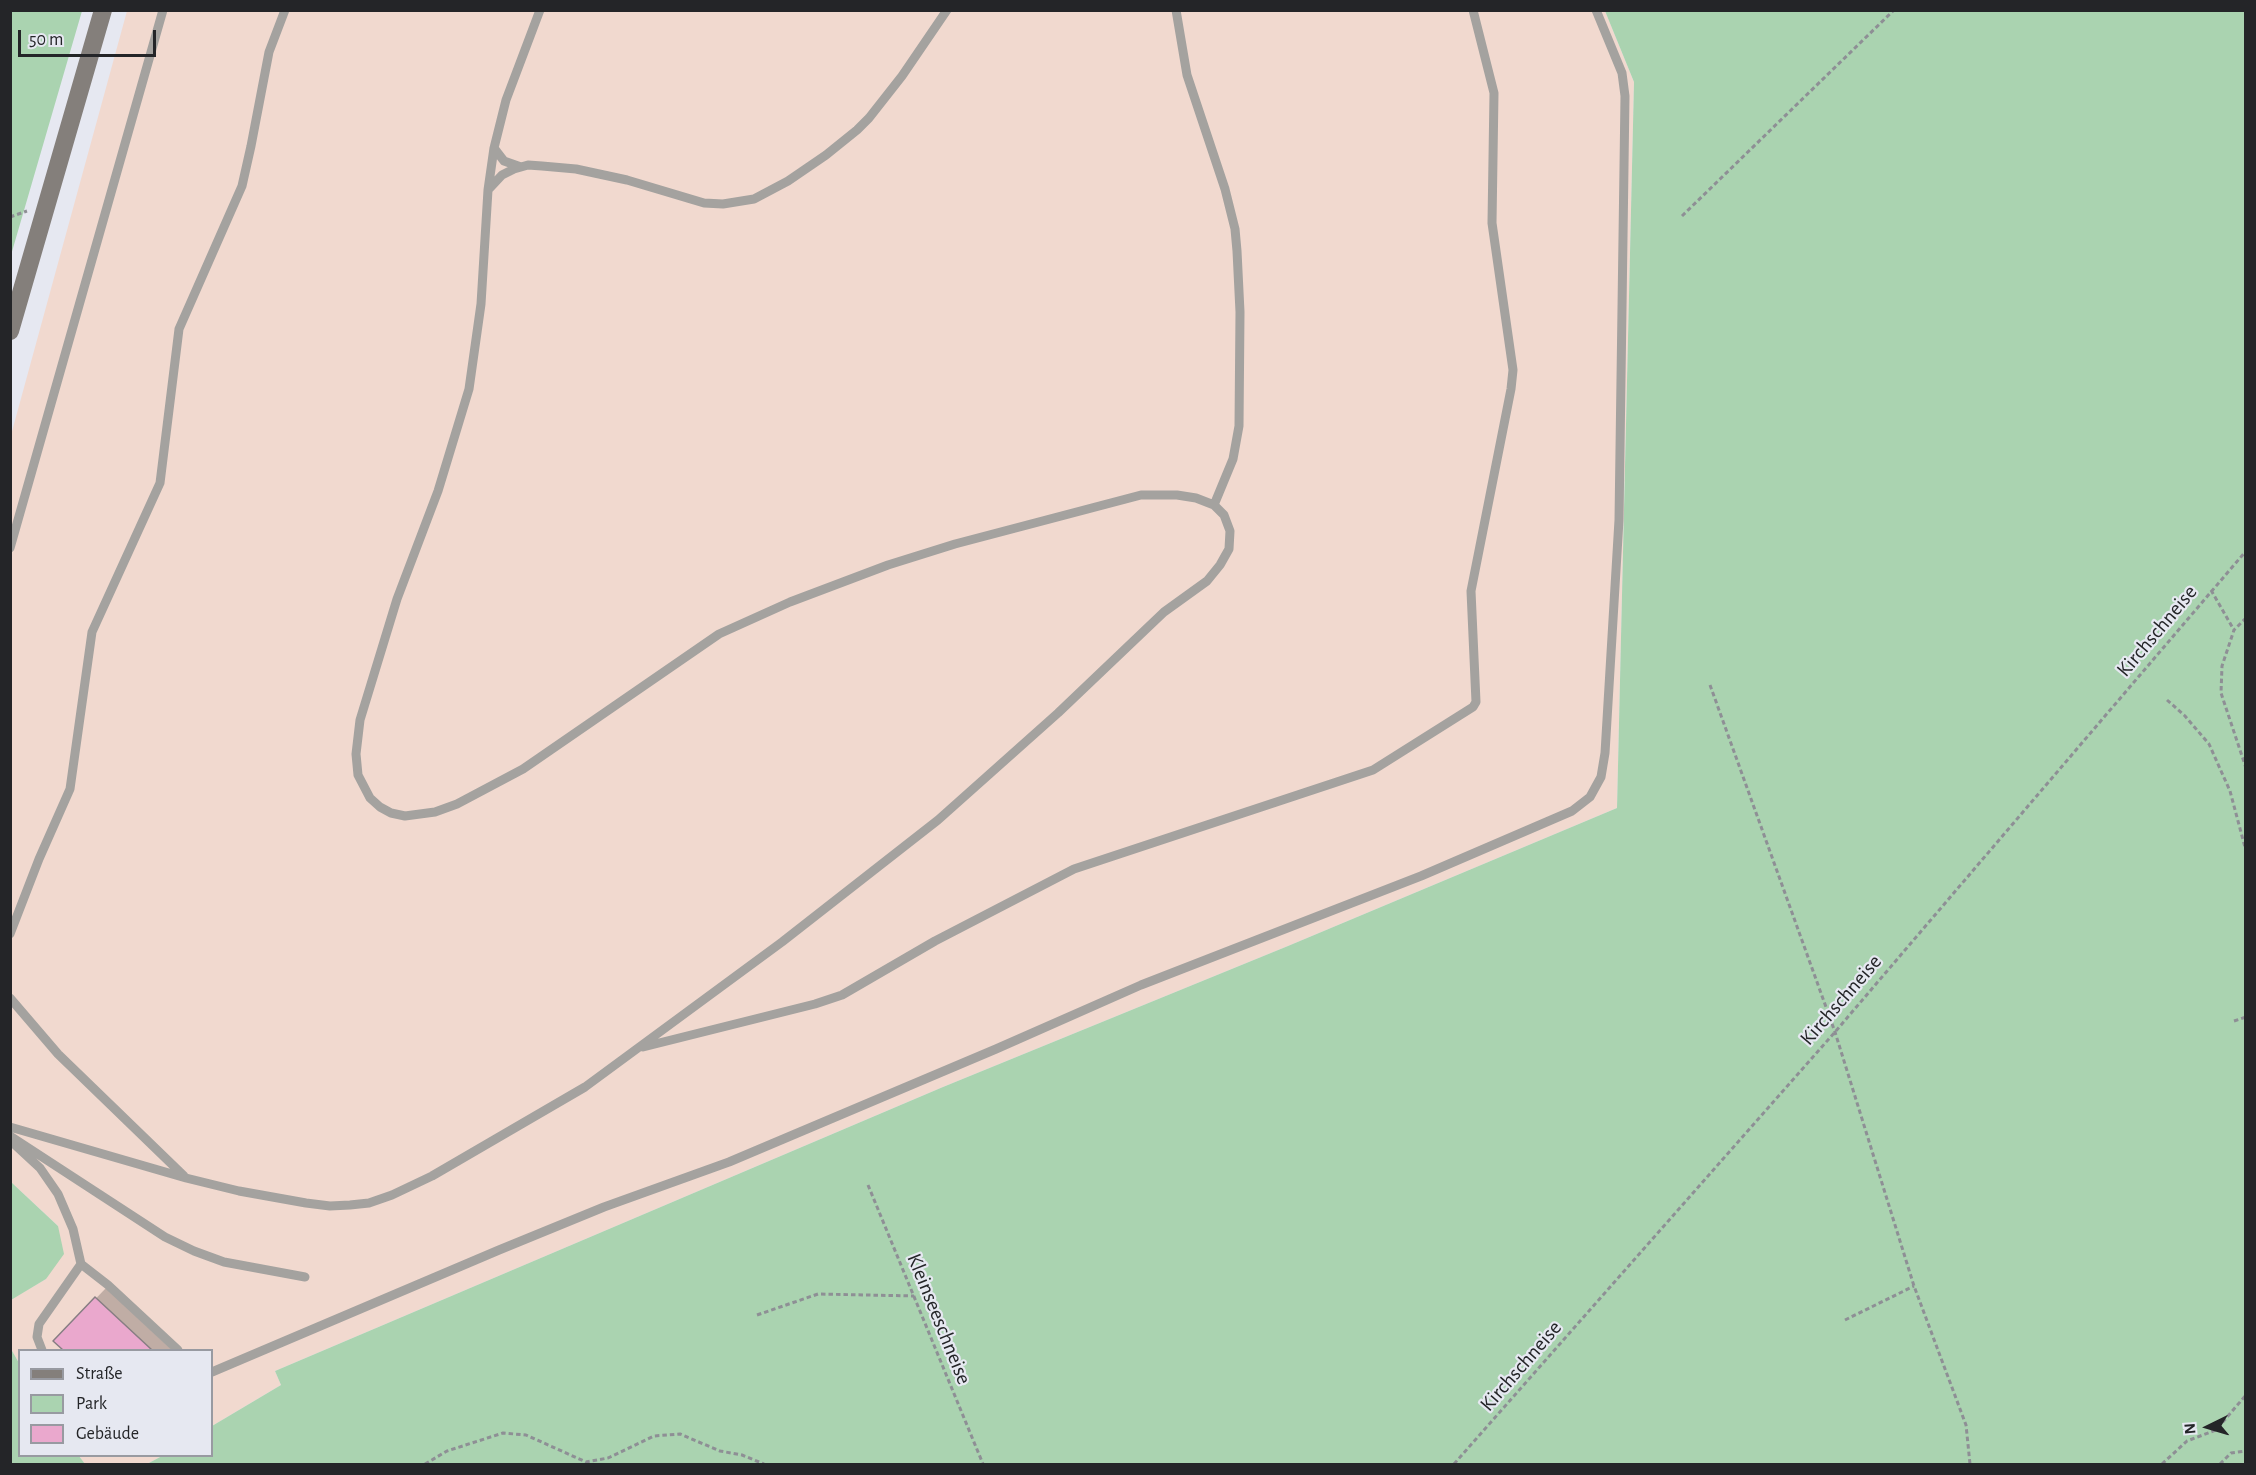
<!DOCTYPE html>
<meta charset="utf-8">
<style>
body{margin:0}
#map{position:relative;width:2256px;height:1475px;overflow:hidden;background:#e6e8f1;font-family:"Alegreya Sans",sans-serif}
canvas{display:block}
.frame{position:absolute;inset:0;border:12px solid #242528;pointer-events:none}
.legend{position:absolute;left:18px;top:1349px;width:195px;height:108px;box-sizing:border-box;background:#e6e8f1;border:2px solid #989aa1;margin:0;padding:8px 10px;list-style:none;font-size:18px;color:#242528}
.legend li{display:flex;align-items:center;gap:12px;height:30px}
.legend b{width:30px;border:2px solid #989aa1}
.north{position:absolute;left:2178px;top:1397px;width:60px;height:60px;-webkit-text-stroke:4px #e6e8f1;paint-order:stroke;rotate:265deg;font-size:16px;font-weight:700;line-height:24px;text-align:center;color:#242528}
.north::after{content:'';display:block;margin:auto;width:21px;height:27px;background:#242528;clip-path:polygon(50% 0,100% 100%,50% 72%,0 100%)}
.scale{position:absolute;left:18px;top:30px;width:138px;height:27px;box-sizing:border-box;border:3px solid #242528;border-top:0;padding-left:8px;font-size:18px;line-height:21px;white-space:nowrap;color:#242528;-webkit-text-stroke:4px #e6e8f1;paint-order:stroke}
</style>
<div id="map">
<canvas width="2256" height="1475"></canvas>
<div class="frame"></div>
<ul class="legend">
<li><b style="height:8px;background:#847f7b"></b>Straße</li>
<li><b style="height:16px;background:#aad3b0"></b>Park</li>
<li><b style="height:16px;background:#eaa8cd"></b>Gebäude</li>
</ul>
<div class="north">N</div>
<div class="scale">50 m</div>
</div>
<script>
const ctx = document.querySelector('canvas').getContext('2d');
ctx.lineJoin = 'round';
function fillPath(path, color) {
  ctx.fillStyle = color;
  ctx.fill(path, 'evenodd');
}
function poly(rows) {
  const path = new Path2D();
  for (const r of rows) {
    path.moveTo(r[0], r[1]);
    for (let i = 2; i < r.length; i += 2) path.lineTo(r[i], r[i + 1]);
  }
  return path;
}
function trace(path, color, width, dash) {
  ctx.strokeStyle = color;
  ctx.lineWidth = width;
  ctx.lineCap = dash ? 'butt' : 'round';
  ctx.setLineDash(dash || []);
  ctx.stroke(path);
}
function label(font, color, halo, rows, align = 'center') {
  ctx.font = font + ' "Alegreya Sans",sans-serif';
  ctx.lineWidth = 4.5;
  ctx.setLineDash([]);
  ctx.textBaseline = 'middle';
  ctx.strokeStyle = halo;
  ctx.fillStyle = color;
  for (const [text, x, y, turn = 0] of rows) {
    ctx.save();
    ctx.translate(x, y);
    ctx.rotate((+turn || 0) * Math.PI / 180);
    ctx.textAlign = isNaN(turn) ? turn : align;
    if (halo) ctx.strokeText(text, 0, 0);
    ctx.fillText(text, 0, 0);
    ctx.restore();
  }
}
const industrial = poly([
 [127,11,1605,11,1634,82,1617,808,1288,946,943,1087,275,1371,281,1385,212,1426,212,1350,20,1350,19,1363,11,1349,10,1300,46,1279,58,1226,11,1182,11,435],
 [79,1456,162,1456,147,1464,85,1464]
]);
const green = poly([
 [11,10,82,11,11,255,10,11],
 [1605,11,2245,11,2245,1464,147,1464,162,1456,212,1456,212,1426,281,1385,275,1371,943,1087,1288,946,1617,808,1634,82],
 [11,1182,58,1226,64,1254,46,1279,11,1300],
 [11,1349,19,1363,20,1456,79,1456,85,1464,11,1464]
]);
const shadow = poly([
 [106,1288,172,1350,65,1350,55,1341]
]);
const building = poly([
 [95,1297,152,1350,63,1350,53,1341,95,1297]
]);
const path = poly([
 [1682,216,1894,10],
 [10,217,27,211],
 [2211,590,2234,630],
 [2246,618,2234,630,2222,666,2221,693,2246,768],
 [1710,685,1835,1032,1914,1286,1966,1425,1970,1464],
 [2167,700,2185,716,2209,744,2230,791,2246,851],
 [2234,1021,2246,1017],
 [868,1185,983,1464],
 [757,1315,818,1294,914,1296],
 [1845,1320,1914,1286],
 [425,1464,447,1451,503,1433,526,1435,586,1462,608,1458,654,1436,680,1434,720,1451,742,1455,764,1464],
 [1454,1464,1835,1032,2246,551],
 [2162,1464,2187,1441,2216,1430,2246,1395],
 [2220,1464,2231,1453,2246,1451]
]);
const lane = poly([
 [1176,10,1187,75,1225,189,1235,229,1237,251,1240,312,1239,426,1233,459,1214,505],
 [494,148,504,161,521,167],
 [488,190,502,175,514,169,528,165,542,166,576,169,627,180,704,203,723,204,754,199,788,181,826,155,857,130,869,118,902,76,947,10],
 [10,548,163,10],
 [10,934,39,859,70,789,92,632,160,483,179,329,242,186,251,146,269,52,285,10],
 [10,998,58,1054,184,1176],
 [643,1047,815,1004,842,995,935,941,1074,869,1373,770,1473,707,1476,702,1471,591,1511,389,1513,370,1492,223,1494,93,1473,10],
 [10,1127,186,1178,239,1191,306,1203,330,1206,350,1205,369,1203,392,1195,432,1176,585,1087,782,942,938,820,1058,713,1164,612,1207,581,1220,565,1229,549,1230,531,1224,515,1214,505,1196,498,1177,495,1141,495,955,544,888,565,790,602,719,634,523,769,457,804,435,812,405,816,391,813,380,807,370,798,358,775,356,754,360,720,397,599,438,491,469,389,481,304,488,190,494,148,506,100,540,10],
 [10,1136,165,1237,194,1251,224,1262,305,1277],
 [13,1143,40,1168,58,1194,73,1229,81,1264,39,1324,37,1337,42,1350],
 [81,1264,108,1285,178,1350],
 [212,1372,499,1250,604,1207,729,1162,996,1049,1141,985,1421,876,1572,811,1590,797,1601,777,1605,753,1619,520,1625,96,1622,73,1596,10]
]);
const secondary = poly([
 [10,331,103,10]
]);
const streetNames = [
 ["Kirchschneise",2157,631,-50],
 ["Kirchschneise",1841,1000,-49],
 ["Kleinseeschneise",939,1319,68],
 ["Kirchschneise",1521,1366,-49]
];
fillPath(industrial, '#f1d9cf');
fillPath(green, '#aad3b0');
fillPath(shadow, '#0003');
fillPath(building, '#eaa8cd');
trace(building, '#877e83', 1.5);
trace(path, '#8e8f95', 3, [4.5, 3]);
trace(lane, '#a4a29f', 9);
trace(secondary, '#847f7b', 18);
label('21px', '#242528', '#e6e8f1', streetNames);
</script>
